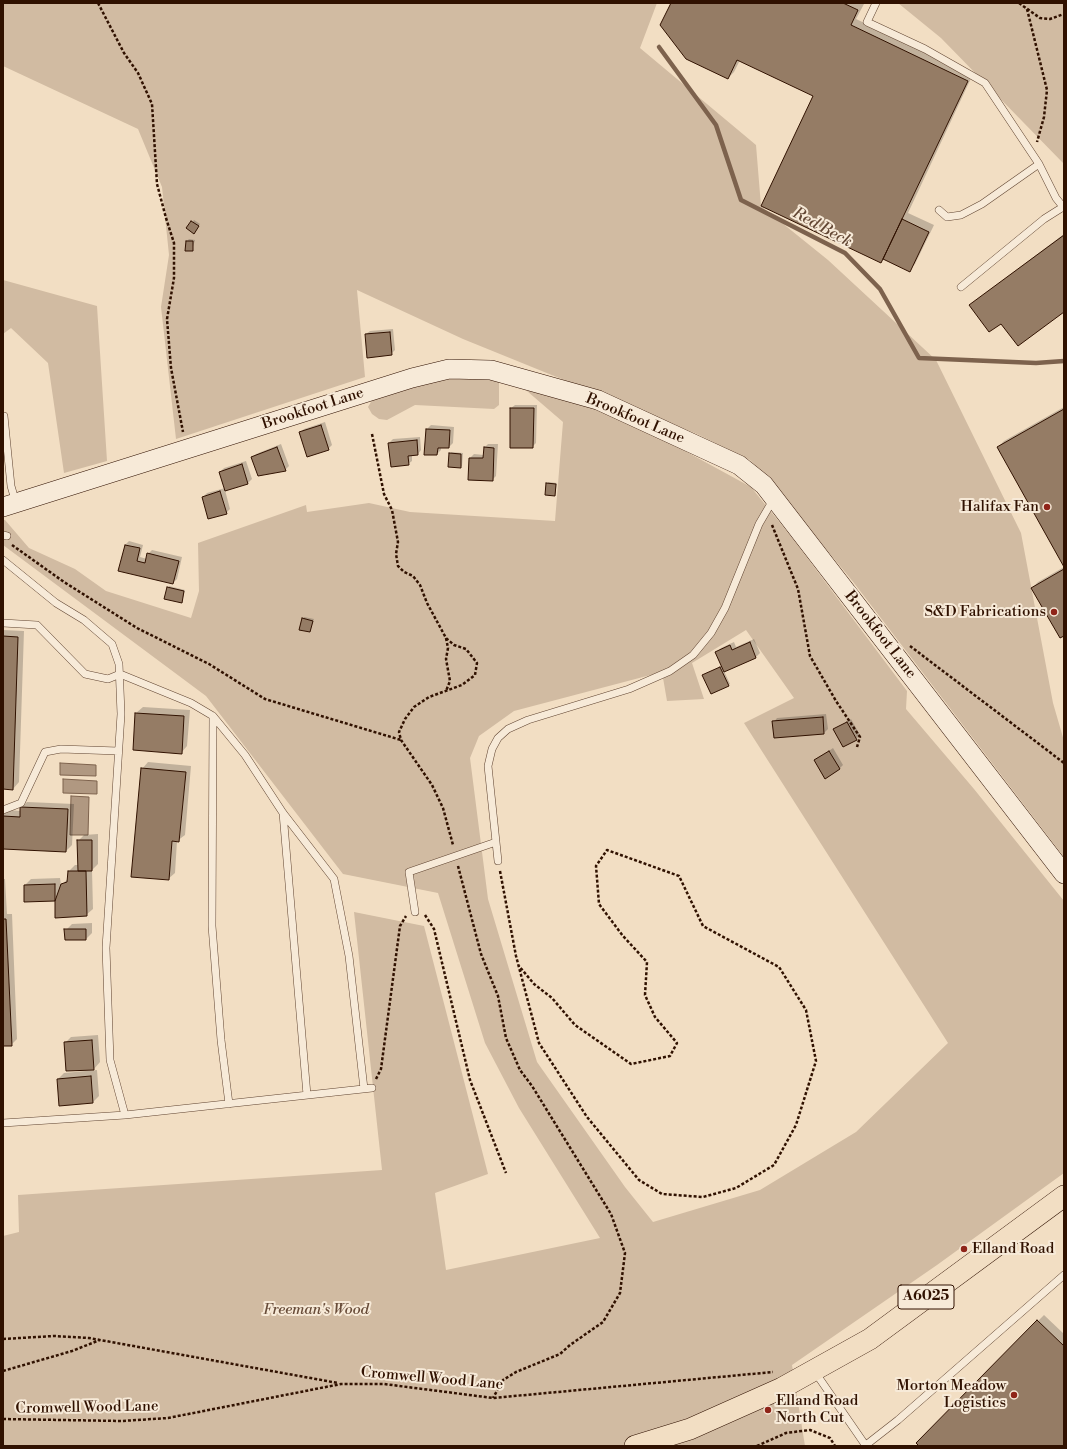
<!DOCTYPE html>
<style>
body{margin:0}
#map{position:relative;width:1067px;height:1449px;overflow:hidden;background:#f2dec3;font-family:"Libre Bodoni",serif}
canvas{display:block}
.frame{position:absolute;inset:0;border:4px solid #301100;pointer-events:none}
</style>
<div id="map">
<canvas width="1067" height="1449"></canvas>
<div class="frame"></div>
</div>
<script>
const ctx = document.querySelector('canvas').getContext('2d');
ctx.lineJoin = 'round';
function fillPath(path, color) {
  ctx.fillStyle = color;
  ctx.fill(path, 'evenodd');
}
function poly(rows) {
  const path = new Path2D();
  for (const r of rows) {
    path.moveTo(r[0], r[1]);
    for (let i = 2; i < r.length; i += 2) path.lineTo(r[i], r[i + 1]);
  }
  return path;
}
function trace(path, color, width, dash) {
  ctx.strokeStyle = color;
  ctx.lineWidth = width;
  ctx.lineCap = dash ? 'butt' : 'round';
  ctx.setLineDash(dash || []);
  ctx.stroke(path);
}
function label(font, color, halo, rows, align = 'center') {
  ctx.font = font + ' "Libre Bodoni",serif';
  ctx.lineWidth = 4;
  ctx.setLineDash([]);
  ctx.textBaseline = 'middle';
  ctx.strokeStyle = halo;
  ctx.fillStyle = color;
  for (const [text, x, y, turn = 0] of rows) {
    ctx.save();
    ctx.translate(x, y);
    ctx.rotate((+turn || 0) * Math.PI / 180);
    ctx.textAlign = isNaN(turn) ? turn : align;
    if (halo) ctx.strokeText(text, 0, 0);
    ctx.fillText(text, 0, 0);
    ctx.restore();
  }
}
const green = poly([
 [3,3,657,3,640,48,756,145,761,206,828,260,936,360,1021,533,1053,703,1064,741,1064,857,854,583,784,498,750,460,697,434,463,339,357,290,365,377,176,439,161,307,169,255,162,187,138,129,3,66],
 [898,3,1064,3,1064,164,941,38],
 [3,280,97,306,107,461,64,473,48,363,11,328,3,334],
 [476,375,499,382,499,405,494,409,415,405,387,420,379,419,372,414,368,407,374,397,444,376],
 [529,386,617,414,751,487,793,539,907,691,906,709,974,789,1064,901,1064,1173,937,1265,792,1365,805,1446,3,1446,3,1236,19,1232,18,1195,382,1170,354,912,424,926,488,1174,435,1193,446,1270,600,1238,519,1108,485,1043,438,893,343,874,206,696,3,545,3,520,5,520,29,548,75,569,106,591,191,618,199,591,198,543,306,505,307,512,369,503,410,512,555,521,563,422,527,391],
 [746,630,794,698,744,723,948,1043,856,1132,760,1190,653,1222,625,1187,537,1062,488,899,470,758,479,736,514,711,662,672,667,701,704,699,692,663]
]);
const water = poly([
 [60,763,96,765,96,776,60,775,60,763],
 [63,779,97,781,97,794,63,793,63,779],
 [71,796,89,797,88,835,70,835,71,796]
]);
const shadow = poly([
 [672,3,862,3,864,4,856,19,973,74,908,213,934,225,915,264,909,270,885,258,881,262,814,95,740,60,734,72,728,78],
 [194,220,200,224,195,231,188,228],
 [1064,234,1064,311,1001,322,970,305],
 [189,239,195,240,192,250,187,241],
 [393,329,395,350,391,354,366,334,370,331],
 [515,405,537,405,536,443,532,447,511,408],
 [1064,407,1064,565,998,447,1004,441],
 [325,422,332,445,328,449,300,432,304,429],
 [431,425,454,427,453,443,449,447,441,447,441,450,437,454,427,429],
 [420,437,421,450,418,454,412,454,412,461,408,464,389,443,393,439],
 [281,444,289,466,285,470,252,458,256,454],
 [488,444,498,444,496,476,492,480,470,458,474,454,484,455,484,448],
 [451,452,463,453,462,466,460,467,450,454],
 [246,461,252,479,248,483,225,490,230,509,226,513,203,497,207,493,225,488,220,472,224,468],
 [548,482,557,483,555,495,547,484],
 [129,541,143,545,140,557,147,559,148,554,152,550,182,557,177,579,173,583,119,570,125,545],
 [1064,567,1064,635,1032,588,1038,582],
 [169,586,185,590,182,602,168,588],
 [304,617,314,619,310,631,303,619],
 [3,630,24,631,19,782,13,789,3,788],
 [754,639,760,653,756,657,724,671,730,684,728,685,704,675,723,665,717,652,721,648,734,642,736,647],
 [143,707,190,710,187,746,181,753,136,713],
 [826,714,828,729,824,733,774,722,777,718],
 [851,719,860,735,856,739,835,729],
 [833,748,843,765,839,769,815,761],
 [148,762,191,766,185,835,177,841,175,873,168,879,142,769],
 [27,802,74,804,72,845,66,851,3,848,3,815,8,810,21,811,21,808],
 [98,834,98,864,92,870,93,909,86,915,56,900,25,901,25,885,31,879,60,878,61,885,69,878,69,871,75,865,78,865,78,841,84,835],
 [3,879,5,879,7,914,12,914,17,1039,11,1045,3,1045],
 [92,923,92,933,86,939,66,930,72,924],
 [98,1035,100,1062,94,1069,65,1043,71,1037],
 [97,1070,99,1096,93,1102,58,1079,64,1073],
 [1044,1315,1064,1334,1064,1446,920,1446,917,1443]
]);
const stream = poly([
 [659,47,716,125,741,200,845,253,880,289,919,358,1036,363,1064,361]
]);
const building = poly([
 [671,3,843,3,858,10,851,25,968,81,881,263,761,206,813,96,737,60,728,79,686,59,660,25,671,3],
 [902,219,929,232,910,272,883,259,902,219],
 [191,221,199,226,194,234,186,228,191,221],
 [1064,235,1064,312,1018,346,1001,324,989,332,969,305,1064,235],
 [186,241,193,241,193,251,185,251,186,241],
 [390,332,392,355,367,358,365,334,390,332],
 [510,408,534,408,533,448,510,448,510,408],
 [1064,409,1064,567,997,447,1064,409],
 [321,425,329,450,307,457,299,432,321,425],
 [426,429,450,430,449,448,438,448,437,455,424,455,426,429],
 [417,440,418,455,408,456,409,465,391,467,388,443,417,440],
 [277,447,286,471,258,476,251,457,277,447],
 [484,447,494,448,493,481,468,480,469,458,483,458,484,447],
 [449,453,461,454,461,468,448,467,449,453],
 [242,464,248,484,225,491,219,472,242,464],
 [546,483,556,484,555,496,545,495,546,483],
 [220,491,227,514,208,519,202,497,220,491],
 [125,545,140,548,137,561,145,563,147,553,179,561,173,584,118,571,125,545],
 [1064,569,1064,636,1060,638,1031,588,1064,569],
 [167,587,184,591,182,603,164,599,167,587],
 [302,618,313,621,310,632,299,630,302,618],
 [3,636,18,637,13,790,3,789,3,636],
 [750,642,756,658,724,672,715,652,730,645,732,650,750,642],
 [720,667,729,686,711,694,702,675,720,667],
 [135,713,184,716,182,754,133,750,135,713],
 [823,717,824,734,774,738,772,721,823,717],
 [847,722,857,740,843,747,833,729,847,722],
 [829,751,840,769,825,779,814,760,829,751],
 [141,768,186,772,179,842,172,841,169,880,131,877,141,768],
 [20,807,68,809,66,852,3,849,3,816,20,817,20,807],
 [77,840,92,840,92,871,78,871,77,840],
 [68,871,86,871,87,916,55,918,55,901,61,884,67,882,68,871],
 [55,884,55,901,24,902,24,885,55,884],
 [3,919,6,919,12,1046,3,1046,3,919],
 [64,929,86,929,86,940,65,940,64,929],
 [92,1040,94,1070,66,1071,64,1042,92,1040],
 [91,1076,93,1103,59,1106,57,1079,91,1076],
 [1037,1320,1064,1346,1064,1446,919,1446,916,1443,1037,1320]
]);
const path = poly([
 [98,3,124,53,138,73,152,104,157,184,166,218,174,243,174,278,167,319,171,368,183,432],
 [1019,3,1040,18,1050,19,1064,14],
 [1027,9,1047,90,1044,117,1037,142],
 [372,434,384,494,392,510,398,542,396,554,398,566,404,572,413,576,420,585,427,603,446,638,454,645,466,649,477,663,475,675,462,685,429,697,414,707,405,719,399,732,401,740,432,785,443,808,453,845],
 [772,525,798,589,810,656,836,701,860,737,857,747],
 [12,545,64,582,137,628,209,664,265,699,401,740],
 [446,638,448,648,446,659,450,681,446,691],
 [910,646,1064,763],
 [458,866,481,954,498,996,506,1038,520,1070,532,1086,611,1214,625,1253,620,1293,603,1322,570,1345,560,1354,516,1372,503,1380,493,1398],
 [500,871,516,956,539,1043,587,1117,639,1180,662,1194,703,1197,736,1188,774,1165,796,1125,816,1061,806,1010,779,967,703,926,679,876,607,850,596,866,599,904,623,936,647,962,645,995,655,1017,677,1043,670,1056,631,1064,575,1025,552,998,534,984,519,966],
 [425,915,434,929,470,1080,506,1173],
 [376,1079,381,1069,400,926,406,916],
 [3,1339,54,1336,89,1338,338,1383],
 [3,1371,72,1351,100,1340],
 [3,1419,122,1421,168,1418,341,1384,384,1384,493,1398,773,1372],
 [757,1446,786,1433,810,1430,830,1438,835,1446]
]);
const lane = poly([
 [876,3,867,22,925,49,985,83,1039,164,1056,198,1064,208],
 [939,210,947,217,961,215,982,204,1039,164],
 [961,287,1044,219,1063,207],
 [4,416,11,486,16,503],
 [3,535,7,536],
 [3,560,56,603,84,620,112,644,119,664,121,714,106,948,110,1060,125,1115,3,1123],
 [3,623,37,625,85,674,108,679,120,674,191,703,213,716,212,926,221,1040,229,1104],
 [213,716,245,755,283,813,334,879,349,956,364,1089],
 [3,810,21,803,45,752,61,749,118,751],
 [283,813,307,1095],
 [498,861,488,766,492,749,498,738,508,729,528,720,629,689,670,671,693,655,711,633,725,608,759,524,773,500],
 [415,912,409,872,496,842],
 [125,1115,372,1088],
 [815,1372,866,1446],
 [866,1445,898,1420,1064,1275]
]);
const secondary = poly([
 [3,507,412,378,449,369,491,370,598,400,739,465,764,485,1064,874]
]);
const primary = poly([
 [635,1446,690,1429,782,1388,870,1339,1064,1196]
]);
const markers = [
 [1047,507,4,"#8f2418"],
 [1054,612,4,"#8f2418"],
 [964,1249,4,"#8f2418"],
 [1014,1395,4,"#8f2418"],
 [768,1410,4,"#8f2418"]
];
const shields = [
 [926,1297,56]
];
const shieldNames = [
 ["A6025",926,1297]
];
const streetNames = [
 ["Brookfoot Lane",313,409,-18],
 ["Brookfoot Lane",635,419,23],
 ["Brookfoot Lane",880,635,52],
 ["Cromwell Wood Lane",432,1379,5],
 ["Cromwell Wood Lane",87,1408,-1]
];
const poiNames = [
 ["Halifax Fan",1039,507],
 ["S&D Fabrications",1046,612],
 ["Elland Road",972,1249,"left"],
 ["Morton Meadow",1006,1386],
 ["Logistics",1006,1403],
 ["Elland Road",776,1401,"left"],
 ["North Cut",776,1418,"left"]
];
const parkNames = [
 ["Freeman's Wood",316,1310]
];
const waterNames = [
 ["Red Beck",822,228,29]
];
fillPath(green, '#d1bba2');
fillPath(water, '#b09881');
trace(water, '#7d624d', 1);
fillPath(shadow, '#0003');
trace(stream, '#7d624d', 4.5);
fillPath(building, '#957c65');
trace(building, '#301100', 1);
trace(lane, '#604431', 8);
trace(secondary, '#301100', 20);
trace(primary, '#301100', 22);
trace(path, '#301100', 2.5, [3, 2]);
trace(lane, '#f7ead8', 7);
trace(secondary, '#f7ead8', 19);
trace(primary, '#f2dec3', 21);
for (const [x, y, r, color] of markers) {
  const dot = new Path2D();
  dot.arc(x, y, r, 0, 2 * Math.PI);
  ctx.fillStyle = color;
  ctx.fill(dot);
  trace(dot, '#f7ead8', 1.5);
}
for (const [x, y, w] of shields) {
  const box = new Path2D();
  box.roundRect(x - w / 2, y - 12, w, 24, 3);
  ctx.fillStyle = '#f7ead8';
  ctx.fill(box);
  trace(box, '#301100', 1);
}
label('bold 14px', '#301100', null, shieldNames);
label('15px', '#301100', '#f7ead8', streetNames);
label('15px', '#301100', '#f7ead8', poiNames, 'right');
label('italic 15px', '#684c39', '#f7ead8', parkNames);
label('italic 16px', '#634734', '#f7ead8', waterNames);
</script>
